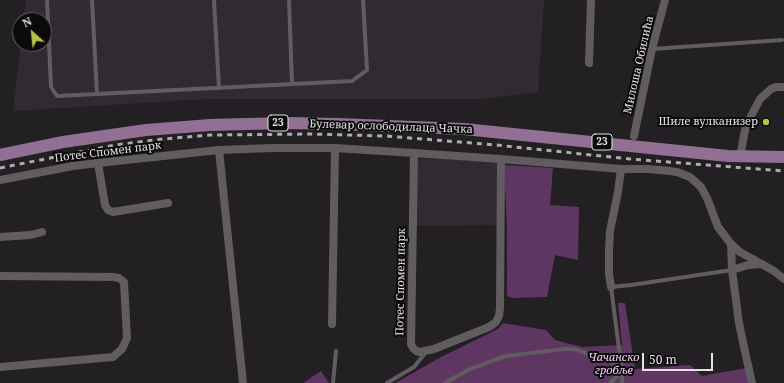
<!DOCTYPE html>
<meta charset="utf-8">
<style>
body{margin:0}
#map{position:relative;width:784px;height:383px;overflow:hidden;background:#232023;font-family:"Noto Serif",serif}
canvas{display:block}
.north{position:absolute;left:12px;top:12px;width:40px;height:40px;box-sizing:border-box;background:#0b0a0b;border:1px solid #626062;border-radius:50%;rotate:333deg;font-size:11px;font-weight:700;line-height:16px;text-align:center;color:#e4e2e4}
.north::after{content:'';display:block;margin:auto;width:14px;height:18px;background:#b6c148;clip-path:polygon(50% 0,100% 100%,50% 72%,0 100%)}
.scale{position:absolute;left:642px;top:353px;width:71px;height:18px;box-sizing:border-box;border:2px solid #e4e2e4;border-top:0;padding-left:5px;font-size:12px;line-height:14px;white-space:nowrap;color:#e4e2e4;-webkit-text-stroke:3px #0b0a0b;paint-order:stroke}
</style>
<div id="map">
<canvas width="784" height="383"></canvas>
<div class="north">N</div>
<div class="scale">50 m</div>
</div>
<script>
const ctx = document.querySelector('canvas').getContext('2d');
ctx.lineJoin = 'round';
function fillPath(path, color) {
  ctx.fillStyle = color;
  ctx.fill(path, 'evenodd');
}
function poly(rows) {
  const path = new Path2D();
  for (const r of rows) {
    path.moveTo(r[0], r[1]);
    for (let i = 2; i < r.length; i += 2) path.lineTo(r[i], r[i + 1]);
  }
  return path;
}
function trace(path, color, width, dash) {
  ctx.strokeStyle = color;
  ctx.lineWidth = width;
  ctx.lineCap = dash ? 'butt' : 'round';
  ctx.setLineDash(dash || []);
  ctx.stroke(path);
}
function label(font, color, halo, rows, align = 'center') {
  ctx.font = font + ' "Noto Serif",serif';
  ctx.lineWidth = 4;
  ctx.setLineDash([]);
  ctx.textBaseline = 'middle';
  ctx.strokeStyle = halo;
  ctx.fillStyle = color;
  for (const [text, x, y, turn = 0] of rows) {
    ctx.save();
    ctx.translate(x, y);
    ctx.rotate((+turn || 0) * Math.PI / 180);
    ctx.textAlign = isNaN(turn) ? turn : align;
    if (halo) ctx.strokeText(text, 0, 0);
    ctx.fillText(text, 0, 0);
    ctx.restore();
  }
}
const built = poly([
 [26,0,544,0,538,92,481,99,206,99,13,111,21,44,44,44,44,20,23,20],
 [421,158,497,162,497,225,416,226,416,164]
]);
const green = poly([
 [504,165,553,168,550,205,579,207,578,260,555,255,547,297,513,298,507,296,507,228],
 [618,303,625,303,635,369,690,365,702,376,746,368,749,383,395,383,441,357,498,329,503,323,546,330,555,340,582,347,622,345],
 [321,371,329,383,303,383]
]);
const lane = poly([
 [47,0,51,87,57,96,352,81,367,70,363,0],
 [92,0,97,94],
 [214,0,219,88],
 [289,0,292,84],
 [652,49,782,40],
 [333,383,336,351],
 [387,383,414,367,426,352],
 [445,383,468,370,494,360,506,356,565,349,574,349,608,360,613,363,622,372,610,383],
 [622,383,622,372,611,287,631,285,732,270]
]);
const street = poly([
 [589,63,591,0],
 [634,136,652,49,665,0],
 [219,150,243,383],
 [414,153,411,344,413,348,416,351,420,352,434,349,489,327,496,322,499,316,500,308,501,159],
 [740,157,745,130,749,120,760,99,771,89,776,87,784,87],
 [98,163,105,205,108,210,113,212,168,203],
 [0,180,73,166,98,163,219,150,272,148,335,148,414,153,501,159,621,169,648,169,670,171,677,172,690,177,701,187,707,198,718,227,731,244,740,252,774,271,784,279],
 [0,237,31,235,42,232],
 [731,244,732,270,739,323,744,347,752,383],
 [732,270,748,265,762,264],
 [0,276,113,277,119,278,124,282,127,338,122,349,113,357,0,367],
 [611,287,609,274,609,250,610,231,618,192,621,169],
 [332,324,335,148]
]);
const primary = poly([
 [0,155,63,142,146,130,210,125,247,124,287,123,338,124,464,129,728,156,784,157]
]);
const rail = poly([
 [0,168,115,145,163,139,210,135,311,134,386,136,496,145,630,159,784,171]
]);
const markers = [
 [766,122,4,"#b6c148"]
];
const shields = [
 [278,123,20],
 [602,142,20]
];
const shieldNames = [
 ["23",278,123],
 ["23",602,142]
];
const streetNames = [
 ["Милоша Обилића",639,65,-77],
 ["Булевар ослободилаца Чачка",391,127,2],
 ["Потес Спомен парк",108,152,-7],
 ["Потес Спомен парк",401,282,-89]
];
const poiNames = [
 ["Шиле вулканизер",758,122]
];
const parkNames = [
 ["Чачанско",614,358],
 ["гробље",614,371]
];
fillPath(built, '#312a31');
fillPath(green, '#5f3662');
trace(lane, '#605c60', 4);
trace(street, '#605c60', 8);
trace(primary, '#927094', 12);
trace(rail, '#aeabae', 3, [5, 5]);
for (const [x, y, r, color] of markers) {
  const dot = new Path2D();
  dot.arc(x, y, r, 0, 2 * Math.PI);
  ctx.fillStyle = color;
  ctx.fill(dot);
  trace(dot, '#0b0a0b', 1.5);
}
for (const [x, y, w] of shields) {
  const box = new Path2D();
  box.roundRect(x - w / 2, y - 8, w, 16, 3);
  ctx.fillStyle = '#0b0a0b';
  ctx.fill(box);
  trace(box, '#e4e2e4', 1);
}
label('bold 10px', '#e4e2e4', null, shieldNames);
label('11px', '#e4e2e4', '#0b0a0b', streetNames);
label('11px', '#e4e2e4', '#0b0a0b', poiNames, 'right');
label('italic 11px', '#f4d2f5', '#0b0a0b', parkNames);
</script>
